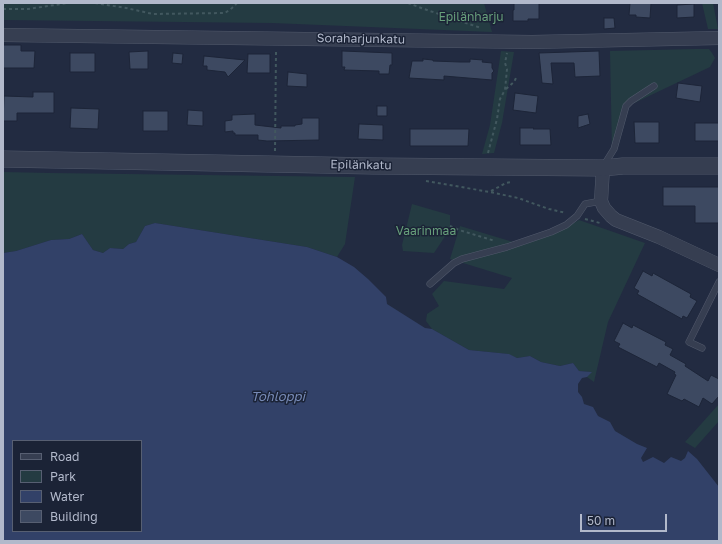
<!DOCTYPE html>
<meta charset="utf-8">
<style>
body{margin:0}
#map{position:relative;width:722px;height:544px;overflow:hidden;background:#222b41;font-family:"Golos Text",sans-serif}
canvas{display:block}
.frame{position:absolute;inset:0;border:4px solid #b2b9cb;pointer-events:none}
.legend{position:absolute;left:12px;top:440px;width:130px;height:92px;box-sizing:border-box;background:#1b2336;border:1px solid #575f72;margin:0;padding:5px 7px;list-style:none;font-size:12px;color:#b2b9cb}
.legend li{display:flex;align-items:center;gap:8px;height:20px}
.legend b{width:20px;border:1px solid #575f72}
.scale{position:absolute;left:580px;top:514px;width:87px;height:18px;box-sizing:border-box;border:2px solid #b2b9cb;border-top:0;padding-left:5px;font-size:12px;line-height:14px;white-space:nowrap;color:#b2b9cb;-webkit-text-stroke:3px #1b2336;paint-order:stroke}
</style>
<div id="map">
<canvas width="722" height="544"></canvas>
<div class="frame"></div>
<ul class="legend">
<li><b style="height:5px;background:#363e51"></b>Road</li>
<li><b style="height:11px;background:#243b42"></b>Park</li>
<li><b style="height:11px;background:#324168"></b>Water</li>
<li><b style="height:11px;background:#3d4961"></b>Building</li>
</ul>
<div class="scale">50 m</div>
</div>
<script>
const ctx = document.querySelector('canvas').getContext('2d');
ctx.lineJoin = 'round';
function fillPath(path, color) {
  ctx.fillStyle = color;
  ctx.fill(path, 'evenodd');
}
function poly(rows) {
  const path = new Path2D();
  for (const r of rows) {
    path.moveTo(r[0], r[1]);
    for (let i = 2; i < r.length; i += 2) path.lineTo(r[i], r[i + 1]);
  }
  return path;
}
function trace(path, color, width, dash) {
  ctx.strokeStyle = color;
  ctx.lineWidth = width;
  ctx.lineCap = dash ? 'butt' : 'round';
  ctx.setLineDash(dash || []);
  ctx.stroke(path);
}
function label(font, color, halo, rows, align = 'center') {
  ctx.font = font + ' "Golos Text",sans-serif';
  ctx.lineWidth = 3;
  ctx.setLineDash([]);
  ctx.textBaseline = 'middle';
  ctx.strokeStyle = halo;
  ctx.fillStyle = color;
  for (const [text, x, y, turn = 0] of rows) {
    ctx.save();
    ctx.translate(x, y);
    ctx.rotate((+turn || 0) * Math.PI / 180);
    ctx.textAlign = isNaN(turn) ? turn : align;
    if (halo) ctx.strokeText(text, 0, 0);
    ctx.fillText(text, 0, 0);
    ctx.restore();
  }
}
const green = poly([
 [3,3,484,3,492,32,272,23,3,20],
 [702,3,713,3,718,29,708,29],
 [695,49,709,49,712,53,715,58,710,67,628,106,612,151,610,51],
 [501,51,514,52,502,123,494,153,482,154,490,125],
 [3,172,50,173,355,177,345,244,337,257,307,247,155,223,145,226,136,242,129,244,123,249,110,248,103,253,93,250,82,234,69,239,51,240,16,251,3,253],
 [412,204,450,215,450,226,448,232,434,253,403,251,402,245],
 [579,220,645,243,608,322,594,382,587,377,591,372,579,371,573,363,560,366,541,362,530,356,517,358,508,354,469,350,432,329,426,321,427,314,439,306,432,294,444,281,504,289,512,278,450,259,460,226,523,245,556,233],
 [719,404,719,421,695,448,685,442]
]);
const water = poly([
 [155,223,307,247,337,257,354,267,368,279,386,297,387,304,425,328,432,329,469,350,509,354,517,358,530,356,541,362,560,366,573,363,579,371,592,372,587,377,582,378,578,384,578,392,582,397,584,404,593,407,598,416,610,422,615,431,637,444,647,448,641,458,643,462,653,457,664,463,671,457,681,461,685,458,688,451,697,459,719,487,719,541,3,541,3,253,16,251,51,240,69,239,82,234,93,250,103,253,110,248,123,249,129,244,136,242,145,226],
 [13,441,141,441,141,531,13,531]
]);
const building = poly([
 [514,3,539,3,539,19,528,19,528,21,513,21,513,10,514,10,514,3],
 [630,3,651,3,650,18,636,17,636,15,629,15,630,3],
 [694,4,694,17,677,18,677,5,694,4],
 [604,18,614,18,615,28,604,29,604,18],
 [3,45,21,45,21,51,35,51,34,68,3,68,3,45],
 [148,51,148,69,130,69,129,52,148,51],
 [342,51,392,53,392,65,390,65,389,74,379,74,379,71,344,70,345,67,342,67,342,51],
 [599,51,600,76,575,77,574,63,551,63,553,84,542,83,539,53,599,51],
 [70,53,95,53,95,72,70,72,70,53],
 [173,53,183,54,182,64,172,63,173,53],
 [248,54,270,54,270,73,247,73,248,54],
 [204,56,245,60,228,77,225,72,207,70,207,66,203,66,204,56],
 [423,59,433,60,433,61,460,62,470,62,470,59,483,60,482,62,492,63,492,68,494,71,492,73,492,80,444,76,444,80,409,78,412,61,423,61,423,59],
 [288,72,307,74,307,87,287,86,288,72],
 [678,83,702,86,700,102,676,98,678,83],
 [33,92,54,92,54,113,17,113,17,121,3,121,4,96,33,97,33,92],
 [515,93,538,96,536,113,513,110,515,93],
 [377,106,387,106,387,116,377,116,377,106],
 [71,108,99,109,98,129,70,128,71,108],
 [188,110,203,111,203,126,187,125,188,110],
 [143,111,168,111,168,131,143,131,143,111],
 [255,114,255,125,281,128,281,126,295,126,295,125,302,124,302,118,319,118,319,140,267,141,258,140,258,135,235,135,235,133,233,133,233,131,225,132,225,121,232,120,232,115,255,114],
 [588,114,590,124,578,128,578,116,588,114],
 [634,122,659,122,659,143,635,143,634,122],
 [695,123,719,123,719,141,695,141,695,123],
 [359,124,383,125,383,140,358,139,359,124],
 [520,128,534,128,533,129,550,129,551,145,520,145,520,128],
 [410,129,469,129,468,146,410,146,410,129],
 [663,187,719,187,719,223,695,223,695,206,663,206,663,187],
 [643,271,652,276,653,273,691,294,690,297,697,301,687,318,683,316,682,319,637,294,639,291,634,288,643,271],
 [623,323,632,328,633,325,666,342,665,345,673,349,670,355,686,364,685,366,708,381,711,375,719,379,719,396,712,404,703,398,699,407,684,399,682,401,667,394,676,375,674,374,675,372,659,363,657,367,618,347,620,344,614,341,623,323]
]);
const path = poly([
 [95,3,126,8,153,14,225,13,232,8,237,3],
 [408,3,424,9,481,28],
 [3,9,28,9,68,3],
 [506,89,514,82,517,76],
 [275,151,276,51],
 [488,153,497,119,500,99,505,90,507,69,505,63,507,53],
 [426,181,490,192,518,198,549,209,566,213],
 [491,191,506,183,512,182],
 [585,219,600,223],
 [450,226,459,230,495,241]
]);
const service = poly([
 [604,165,614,149,626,106,631,101,654,86],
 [430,284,454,263,462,259,507,247,551,232,566,225,577,216,585,204,601,201],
 [702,348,689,342,719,282]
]);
const minor = poly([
 [3,35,532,42,719,38],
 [603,168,601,201,604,208,611,216,616,220,659,237,719,265]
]);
const tertiary = poly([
 [3,159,374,166,603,168,623,166,719,166]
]);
const parkNames = [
 ["Epilänharju",471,17],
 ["Vaarinmaa",426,231]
];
const streetNames = [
 ["Soraharjunkatu",361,39,1],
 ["Epilänkatu",361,165,1]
];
const waterNames = [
 ["Tohloppi",278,397]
];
fillPath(green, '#243b42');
fillPath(water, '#324168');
fillPath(building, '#3d4961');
trace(building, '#1d2538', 1);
trace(service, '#51596b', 7);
trace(minor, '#51596b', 14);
trace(tertiary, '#51596b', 17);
trace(path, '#42585f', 2, [3, 3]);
trace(service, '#363e51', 6);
trace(minor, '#363e51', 13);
trace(tertiary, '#363e51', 16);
label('12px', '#679f7b', '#1b2336', parkNames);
label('12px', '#b2b9cb', '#1b2336', streetNames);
label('italic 13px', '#778ab6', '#1b2336', waterNames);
</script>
